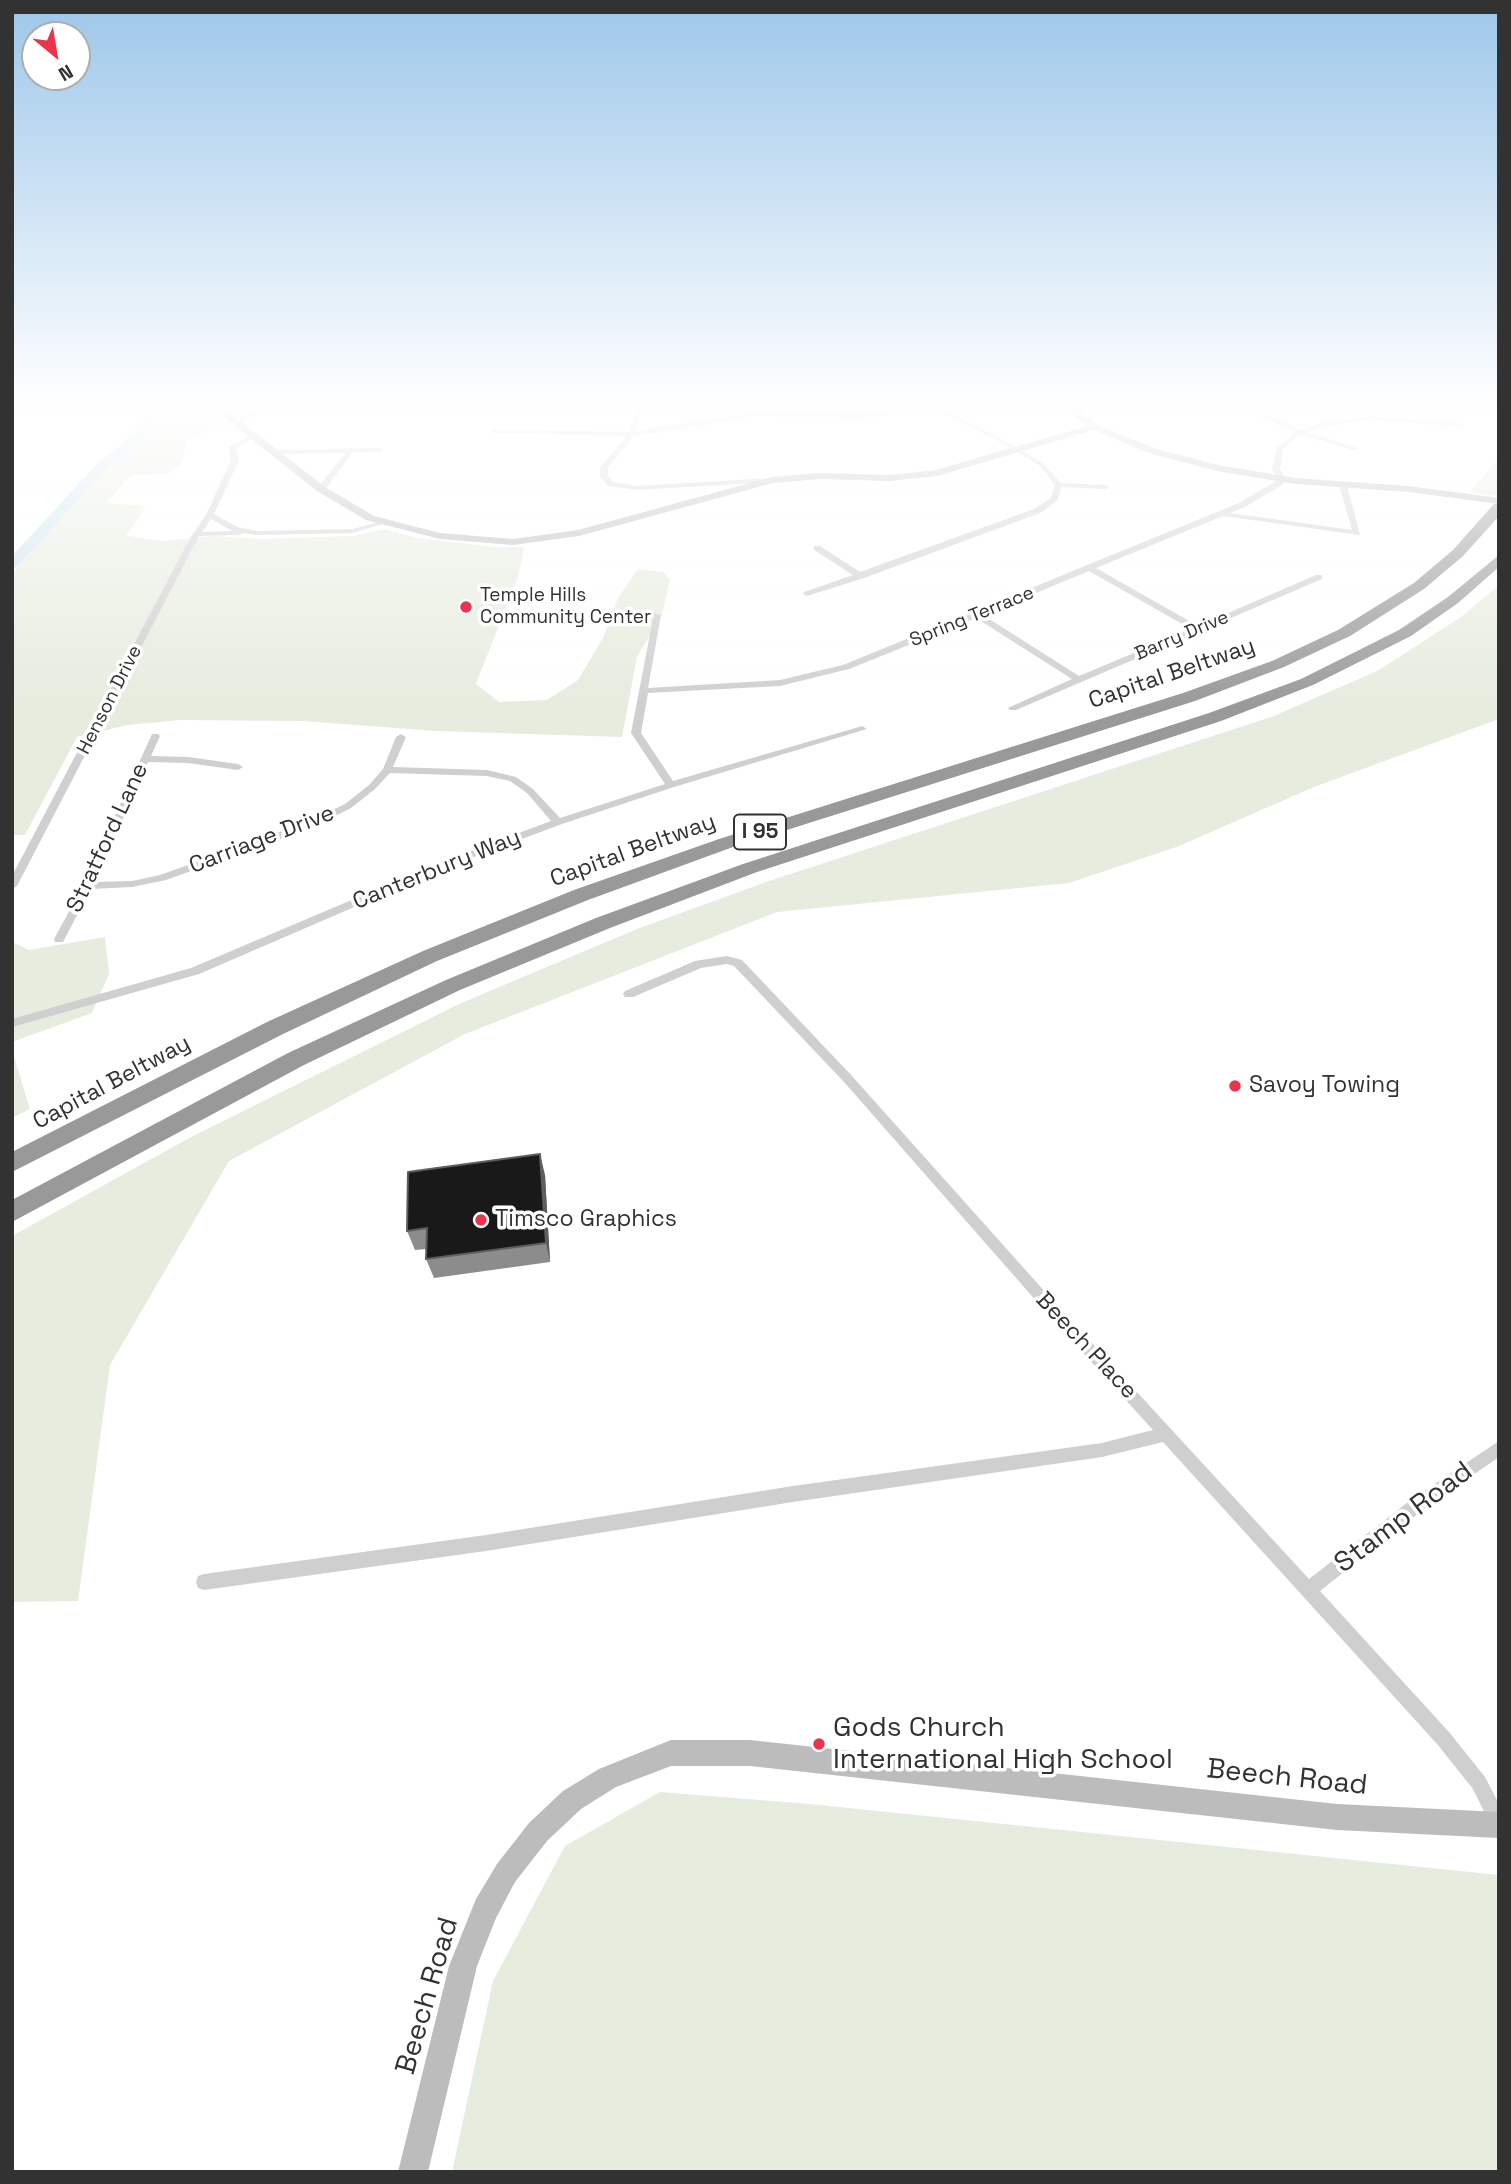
<!DOCTYPE html>
<style>
body{margin:0}
#map{position:relative;width:1511px;height:2184px;overflow:hidden;background:#fff;font-family:"Space Grotesk",sans-serif}
canvas{display:block}
.frame{position:absolute;inset:0;border:14px solid #323232;pointer-events:none}
.north{position:absolute;left:21px;top:21px;width:70px;height:70px;box-sizing:border-box;background:#fff;border:2px solid #adadad;border-radius:50%;rotate:150deg;font-size:19px;font-weight:700;line-height:28px;text-align:center;color:#323232}
.north::after{content:'';display:block;margin:auto;width:24px;height:32px;background:#ea344b;clip-path:polygon(50% 0,100% 100%,50% 72%,0 100%)}
</style>
<div id="map">
<canvas width="1511" height="2184"></canvas>
<div class="frame"></div>
<div class="north">N</div>
</div>
<script>
const ctx = document.querySelector('canvas').getContext('2d');
ctx.lineJoin = 'round';
function fillPath(path, color) {
  ctx.fillStyle = color;
  ctx.fill(path, 'evenodd');
}
function poly(rows) {
  const path = new Path2D();
  for (const r of rows) {
    path.moveTo(r[0], r[1]);
    for (let i = 2; i < r.length; i += 2) path.lineTo(r[i], r[i + 1]);
  }
  return path;
}
function trace(path, color, width, dash) {
  ctx.strokeStyle = color;
  ctx.lineWidth = width;
  ctx.lineCap = dash ? 'butt' : 'round';
  ctx.setLineDash(dash || []);
  ctx.stroke(path);
}
function label(font, color, halo, rows, align = 'center') {
  ctx.font = font + ' "Space Grotesk",sans-serif';
  ctx.lineWidth = 7;
  ctx.setLineDash([]);
  ctx.textBaseline = 'middle';
  ctx.strokeStyle = halo;
  ctx.fillStyle = color;
  for (const [text, x, y, turn = 0] of rows) {
    ctx.save();
    ctx.translate(x, y);
    ctx.rotate((+turn || 0) * Math.PI / 180);
    ctx.textAlign = isNaN(turn) ? turn : align;
    if (halo) ctx.strokeText(text, 0, 0);
    ctx.fillText(text, 0, 0);
    ctx.restore();
  }
}
const green = poly([
 [156,402,201,402,228,423,186,441,183,462,168,474,131,475,106,503,146,506,126,536,162,541,213,536,260,539,352,536,384,529,418,538,496,547,524,547,519,574,476,684,499,702,547,700,578,680,603,638,618,598,638,569,664,572,670,580,662,615,637,657,622,737,436,731,303,721,181,720,127,725,77,737,25,835,12,835,12,574],
 [1499,459,1499,492,1495,496,1469,492],
 [1499,585,1499,719,1314,787,1179,846,1069,883,777,912,465,1034,229,1161,110,1365,78,1601,12,1602,12,1236,191,1137,459,1004,637,929,769,881,1274,716,1379,670,1461,617],
 [105,937,109,974,92,1013,12,1042,12,942,29,950],
 [12,1050,30,1109,12,1118],
 [660,1792,810,1804,1499,1875,1499,2172,452,2172,493,1981,565,1846]
]);
const stream = poly([
 [1491,402,1495,403]
]);
const river = poly([
 [161,402,174,402,158,415,150,433,105,470,17,567,12,568,12,556,97,464,141,429,149,411,161,402]
]);
const street = poly([
 [19,402,25,402,12,418,12,411,19,402],
 [259,402,265,402,257,415,238,424,234,424,234,422,252,413,259,402],
 [639,402,645,402,636,431,755,412,864,414,899,410,922,404,921,402,929,402,995,435,1043,463,1061,483,1105,485,1109,487,1105,489,1062,487,1057,501,1040,513,864,578,807,596,803,594,804,592,853,575,814,550,814,546,820,546,860,572,1034,509,1051,498,1055,485,1039,465,991,437,928,406,899,414,864,418,755,416,634,436,608,467,608,476,613,482,637,486,772,478,776,480,772,482,637,490,608,486,600,476,600,467,627,436,494,433,491,431,494,429,629,432,639,402],
 [1051,402,1060,402,1077,408,1074,410,1051,402],
 [1233,402,1241,402,1251,406,1266,402,1276,402,1256,409,1301,430,1316,424,1368,416,1459,422,1462,424,1459,426,1368,420,1318,428,1307,432,1357,448,1358,449,1355,451,1302,435,1297,436,1283,449,1280,469,1286,479,1282,485,1245,507,1230,513,1352,530,1339,485,1343,483,1347,485,1360,535,1223,516,1096,568,1198,626,1316,575,1322,575,1322,579,1016,710,1010,710,1008,708,1072,679,976,618,849,669,780,686,648,693,641,733,673,781,859,727,862,726,867,729,674,787,562,824,447,867,199,974,12,1027,12,1019,191,968,439,863,551,821,527,793,510,781,487,776,390,773,375,789,351,808,316,826,166,880,132,887,91,889,63,942,55,942,54,939,83,886,152,734,158,734,160,736,151,756,188,757,238,764,243,767,238,770,188,763,148,762,95,882,132,881,160,875,308,822,345,804,369,785,383,769,396,737,401,734,406,737,393,767,487,770,516,777,533,789,560,818,665,784,631,733,654,613,661,615,648,688,780,680,843,665,1239,503,1276,481,1278,479,1272,469,1277,448,1295,432,1247,410,1233,402],
 [1089,571,1191,629,1079,676,983,615,1089,571],
 [251,435,256,436,236,448,239,460,214,514,237,527,257,531,353,529,382,521,386,523,353,533,257,535,243,533,239,535,199,536,17,886,12,889,12,876,190,538,206,515,231,460,229,447,251,435],
 [211,519,232,531,233,531,202,532,211,519],
 [380,448,382,449,382,451,352,453,324,491,321,491,317,489,345,453,273,454,270,452,273,450,380,448],
 [727,956,742,960,852,1076,1055,1303,1309,1579,1412,1499,1499,1441,1499,1457,1424,1509,1320,1591,1449,1732,1485,1777,1499,1804,1499,1833,1493,1830,1473,1789,1437,1744,1163,1442,1102,1457,793,1502,486,1551,204,1590,198,1588,196,1582,198,1576,204,1574,486,1535,793,1486,1102,1443,1153,1430,1045,1311,844,1082,734,966,727,964,701,968,633,997,625,997,623,994,625,991,695,961,727,956]
]);
const secondary = poly([
 [205,402,216,402,325,487,374,516,440,533,513,539,578,530,772,477,819,473,890,475,936,470,1087,426,1078,420,1069,408,1069,402,1079,402,1079,408,1084,416,1106,429,1157,449,1218,465,1295,478,1409,486,1499,498,1499,504,1409,492,1295,484,1217,471,1149,453,1094,430,937,476,890,481,819,479,773,483,579,536,513,545,440,539,366,520,317,491,205,402],
 [671,1740,750,1740,1337,1804,1499,1812,1499,1838,1337,1830,750,1766,671,1766,616,1787,581,1809,547,1841,515,1882,496,1918,477,1966,428,2172,398,2172,449,1966,476,1899,497,1864,529,1823,563,1791,599,1769,671,1740]
]);
const highway = poly([
 [1499,503,1499,516,1463,556,1424,589,1350,636,1284,667,1195,701,733,847,588,900,437,961,283,1034,12,1172,12,1152,267,1022,423,951,574,890,719,839,1183,693,1272,661,1338,630,1414,583,1453,550,1494,504,1499,503],
 [1499,555,1499,567,1458,603,1411,636,1313,685,1221,721,757,872,610,928,460,990,304,1065,12,1222,12,1200,288,1053,446,980,596,918,743,864,1209,713,1301,679,1399,630,1448,597,1499,555]
]);
const wall = poly([
 [545,1175,550,1262,434,1278,426,1259,426,1249,415,1250,407,1231]
]);
const shadedWall = poly([
 [540,1154,545,1175,550,1262,546,1243]
]);
const building = poly([
 [540,1154,546,1243,426,1259,427,1228,407,1231,408,1172,540,1154]
]);
const markers = [
 [466,607,7,"#ea344b"],
 [1235,1086,7,"#ea344b"],
 [481,1220,7,"#ea344b"],
 [819,1744,7,"#ea344b"]
];
const farPoinames = [
 ["Temple Hills",480,596],
 ["Community Center",480,618]
];
const farStreetnames = [
 ["Spring Terrace",972,617,-22],
 ["Barry Drive",1182,636,-23],
 ["Henson Drive",110,700,-63]
];
const shields = [
 [760,832,52]
];
const shieldNames = [
 ["I 95",760,832]
];
const streetNames = [
 ["Capital Beltway",1172,674,-19],
 ["Stratford Lane",108,838,-65],
 ["Carriage Drive",262,840,-21],
 ["Capital Beltway",633,851,-20],
 ["Canterbury Way",437,870,-22],
 ["Capital Beltway",112,1083,-28],
 ["Beech Place",1086,1346,47]
];
const poiNames = [
 ["Savoy Towing",1249,1086],
 ["Timsco Graphics",495,1220]
];
const nearStreetnames = [
 ["Stamp Road",1404,1518,-37],
 ["Beech Road",1287,1778,6],
 ["Beech Road",428,1996,-74]
];
const nearPoinames = [
 ["Gods Church",833,1728],
 ["International High School",833,1760]
];
fillPath(green, '#e6ecde');
trace(stream, '#cde3ee', 2);
fillPath(river, '#cde3ee');
fillPath(street, '#cfcfcf');
fillPath(secondary, '#bcbcbc');
fillPath(highway, '#999');
fillPath(wall, '#8c8c8c');
fillPath(shadedWall, '#5e5e5e');
fillPath(building, '#191919');
trace(building, '#5e5e5e', 2);
const sky = ctx.createLinearGradient(0, 0, 0, 708);
sky.addColorStop(0, '#9dc7ea');
sky.addColorStop(0.57, '#fff');
sky.addColorStop(1, '#ffffff00');
ctx.fillStyle = sky;
ctx.fillRect(0, 0, 1511, 708);
for (const [x, y, r, color] of markers) {
  const dot = new Path2D();
  dot.arc(x, y, r, 0, 2 * Math.PI);
  ctx.fillStyle = color;
  ctx.fill(dot);
  trace(dot, '#fff', 2.5);
}
label('19px', '#323232', '#fff', farPoinames, 'left');
label('19px', '#323232', '#fff', farStreetnames);
for (const [x, y, w] of shields) {
  const box = new Path2D();
  box.roundRect(x - w / 2, y - 17.5, w, 35, 5);
  ctx.fillStyle = '#fff';
  ctx.fill(box);
  trace(box, '#323232', 2);
}
label('bold 21px', '#323232', null, shieldNames);
label('23px', '#323232', '#fff', streetNames);
label('23px', '#323232', '#fff', poiNames, 'left');
label('28px', '#323232', '#fff', nearStreetnames);
label('28px', '#323232', '#fff', nearPoinames, 'left');
</script>
